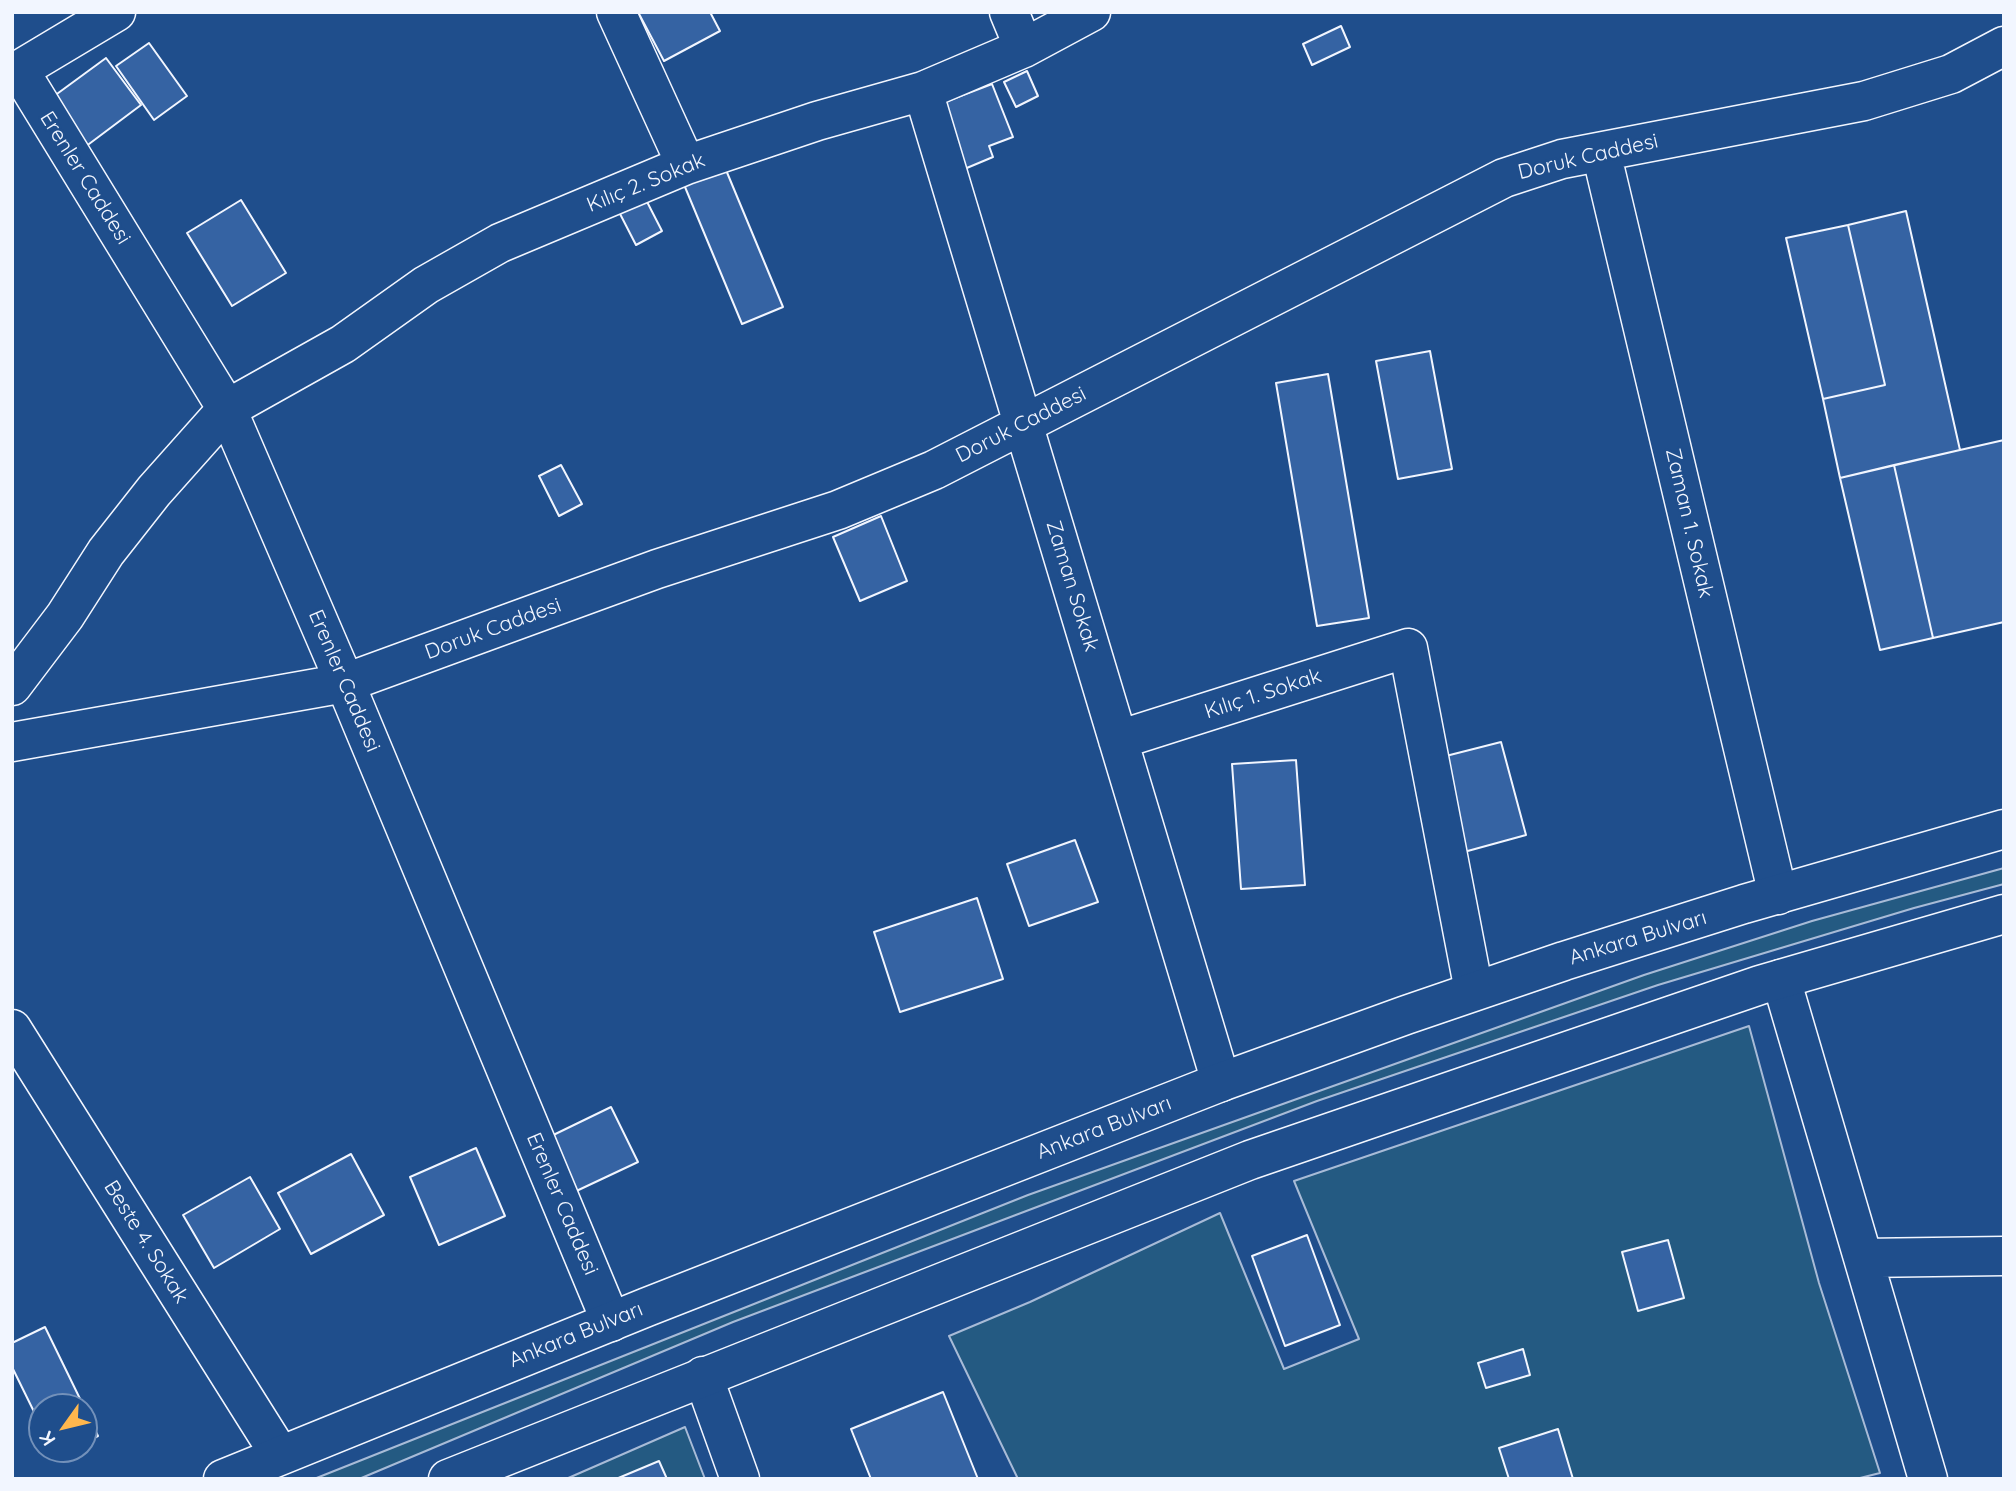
<!DOCTYPE html>
<meta charset="utf-8">
<style>
body{margin:0}
#map{position:relative;width:2016px;height:1491px;overflow:hidden;background:#1f4e8c;font-family:Quicksand,sans-serif}
canvas{display:block}
.frame{position:absolute;inset:0;border:14px solid #f2f6ff;pointer-events:none}
.north{position:absolute;left:28px;top:1393px;width:70px;height:70px;box-sizing:border-box;background:#1f4e8c;border:2px solid #7391ba;border-radius:50%;rotate:236deg;font-size:19px;font-weight:700;line-height:28px;text-align:center;color:#f2f6ff}
.north::after{content:'';display:block;margin:auto;width:24px;height:32px;background:#ffb74d;clip-path:polygon(50% 0,100% 100%,50% 72%,0 100%)}
</style>
<div id="map">
<canvas width="2016" height="1491"></canvas>
<div class="frame"></div>
<div class="north">K</div>
</div>
<script>
const ctx = document.querySelector('canvas').getContext('2d');
ctx.lineJoin = 'round';
function fillPath(path, color) {
  ctx.fillStyle = color;
  ctx.fill(path, 'evenodd');
}
function poly(rows) {
  const path = new Path2D();
  for (const r of rows) {
    path.moveTo(r[0], r[1]);
    for (let i = 2; i < r.length; i += 2) path.lineTo(r[i], r[i + 1]);
  }
  return path;
}
function trace(path, color, width, dash) {
  ctx.strokeStyle = color;
  ctx.lineWidth = width;
  ctx.lineCap = dash ? 'butt' : 'round';
  ctx.setLineDash(dash || []);
  ctx.stroke(path);
}
function label(font, color, halo, rows, align = 'center') {
  ctx.font = font + ' Quicksand,sans-serif';
  ctx.lineWidth = 5;
  ctx.setLineDash([]);
  ctx.textBaseline = 'middle';
  ctx.strokeStyle = halo;
  ctx.fillStyle = color;
  for (const [text, x, y, turn = 0] of rows) {
    ctx.save();
    ctx.translate(x, y);
    ctx.rotate((+turn || 0) * Math.PI / 180);
    ctx.textAlign = isNaN(turn) ? turn : align;
    if (halo) ctx.strokeText(text, 0, 0);
    ctx.fillText(text, 0, 0);
    ctx.restore();
  }
}
const green = poly([
 [2004,868,2004,884,1914,908,1658,985,1317,1101,733,1322,359,1479,314,1479,1028,1195,1644,975,1812,921,2004,868],
 [1749,1026,1819,1283,1880,1473,1856,1479,1018,1479,949,1336,1030,1302,1220,1213,1284,1369,1359,1339,1294,1181,1749,1026],
 [685,1427,705,1479,566,1479,685,1427]
]);
const building = poly([
 [638,12,710,12,720,31,664,61,638,12],
 [1341,26,1350,47,1312,65,1303,44,1341,26],
 [149,43,187,96,154,120,116,66,149,43],
 [106,58,141,105,85,147,50,99,106,58],
 [1027,71,1038,96,1016,107,1004,82,1027,71],
 [992,84,1013,137,989,146,993,157,962,170,937,105,992,84],
 [721,158,783,307,742,324,680,175,721,158],
 [643,194,662,231,636,245,617,208,643,194],
 [241,200,286,273,232,306,187,233,241,200],
 [1906,211,1960,450,1840,478,1823,399,1885,385,1848,225,1906,211],
 [1848,225,1885,385,1823,399,1786,238,1848,225],
 [1430,351,1452,469,1398,479,1376,361,1430,351],
 [1328,374,1369,618,1317,626,1276,383,1328,374],
 [2004,440,2004,622,1933,638,1894,465,2004,440],
 [561,465,582,504,559,516,539,476,561,465],
 [1894,465,1933,638,1880,650,1840,478,1894,465],
 [881,516,907,581,860,601,833,537,881,516],
 [1501,742,1526,835,1464,852,1438,758,1501,742],
 [1296,760,1305,885,1241,889,1232,764,1296,760],
 [1075,840,1098,902,1029,926,1007,864,1075,840],
 [977,898,1003,979,900,1012,874,932,977,898],
 [611,1107,638,1162,570,1194,543,1140,611,1107],
 [476,1148,505,1216,439,1245,410,1177,476,1148],
 [351,1154,384,1215,311,1254,278,1193,351,1154],
 [250,1177,280,1229,214,1268,183,1215,250,1177],
 [1307,1235,1340,1325,1285,1346,1252,1256,1307,1235],
 [1668,1240,1684,1298,1638,1311,1622,1252,1668,1240],
 [45,1327,84,1407,42,1407,42,1428,12,1367,12,1343,45,1327],
 [1523,1349,1530,1375,1486,1388,1478,1363,1523,1349],
 [943,1392,978,1479,871,1479,851,1429,943,1392],
 [84,1408,98,1436,84,1443,84,1408],
 [1558,1429,1573,1479,1509,1479,1499,1448,1558,1429],
 [53,1449,71,1449,56,1456,53,1449],
 [659,1461,667,1479,616,1479,659,1461]
]);
const minor = poly([
 [116,12,19,70,227,409,345,683,611,1322],
 [616,12,686,165],
 [1009,12,1024,48],
 [923,91,1221,1082],
 [1601,152,1778,895],
 [12,686,65,616,106,552,154,491,227,409,343,344,426,285,500,243,686,165,817,121,923,91,1024,48,1091,12],
 [1118,740,1408,648,1474,991],
 [12,742,345,683,657,569,838,510,934,470,1504,178,1562,159,1864,101,1951,74,2004,46],
 [1781,979,1928,1479],
 [12,1029,280,1455],
 [1863,1258,2004,1256],
 [703,1376,740,1479]
]);
const major = poly([
 [223,1479,647,1307,1221,1082,1406,1015,1564,961,1744,904,2004,829],
 [448,1479,1250,1160,1760,985,2004,914]
]);
const streetNames = [
 ["Doruk Caddesi",1588,157,-13],
 ["Erenler Caddesi",85,178,58],
 ["Kılıç 2. Sokak",646,183,-22],
 ["Doruk Caddesi",1021,425,-27],
 ["Zaman 1. Sokak",1689,523,77],
 ["Zaman Sokak",1072,586,73],
 ["Doruk Caddesi",493,629,-20],
 ["Erenler Caddesi",344,681,67],
 ["Kılıç 1. Sokak",1263,694,-18],
 ["Ankara Bulvarı",1638,938,-17],
 ["Ankara Bulvarı",1104,1128,-21],
 ["Erenler Caddesi",562,1204,67],
 ["Beste 4. Sokak",146,1242,58],
 ["Ankara Bulvarı",576,1335,-22]
];
fillPath(green, '#245a82');
trace(green, '#a8bbd7', 2);
fillPath(building, '#3563a3');
trace(building, '#f2f6ff', 2);
trace(minor, '#f2f6ff', 41);
trace(major, '#f2f6ff', 41);
trace(minor, '#1f4e8c', 38);
trace(major, '#1f4e8c', 38);
label('21px', '#f2f6ff', '#1f4e8c', streetNames);
</script>
